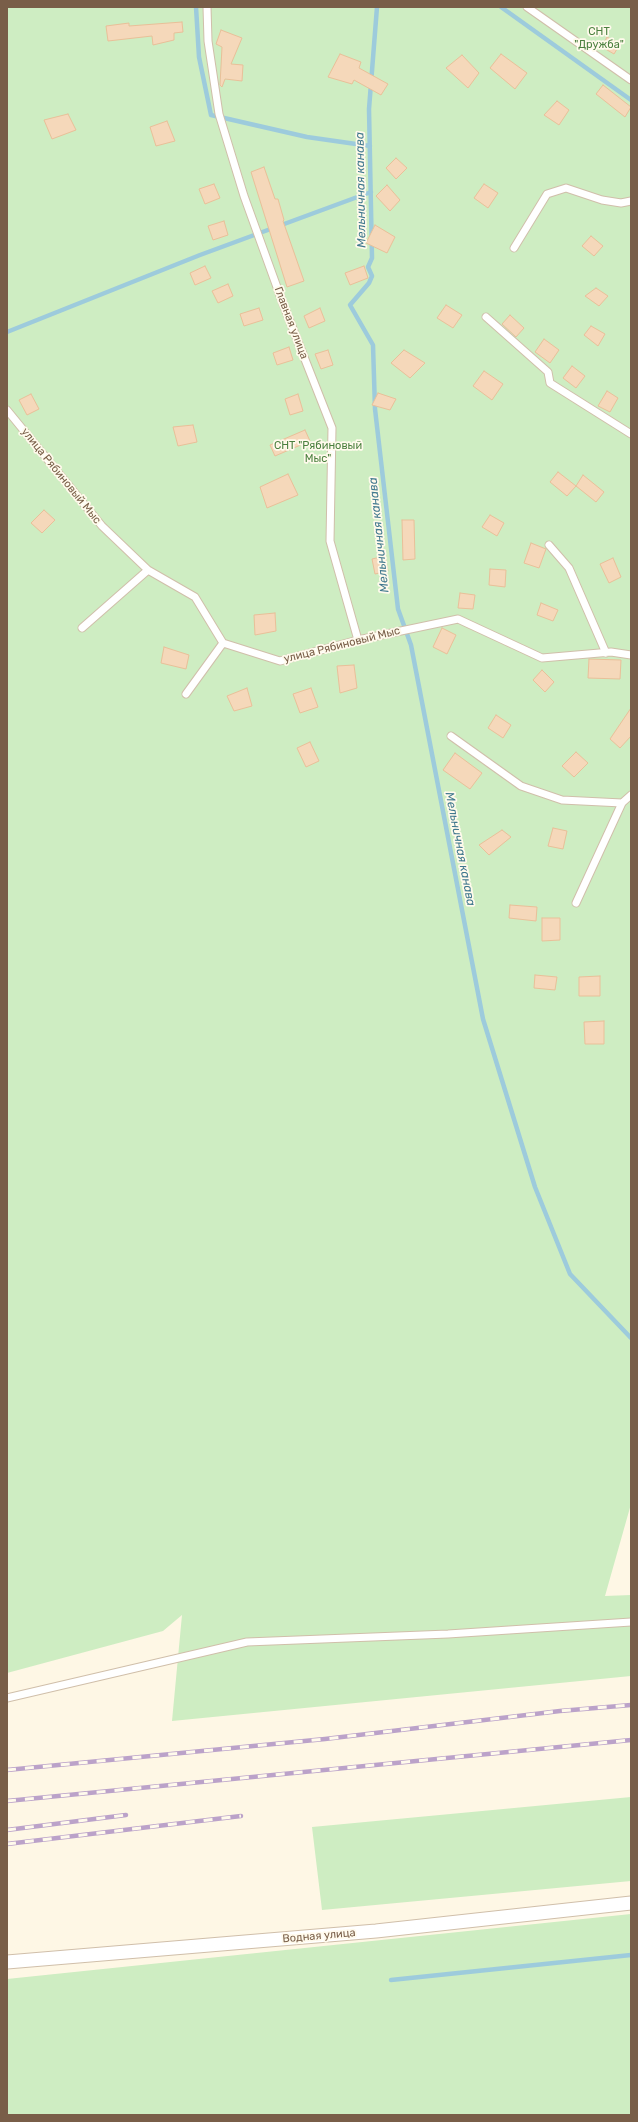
<!DOCTYPE html>
<meta charset="utf-8">
<style>
body{margin:0}
#map{position:relative;width:638px;height:2122px;overflow:hidden;background:#fef7e5;font-family:Rubik,sans-serif}
canvas{display:block}
.frame{position:absolute;inset:0;border:8px solid #795e48;pointer-events:none}
</style>
<div id="map">
<canvas width="638" height="2122"></canvas>
<div class="frame"></div>
</div>
<script>
const ctx = document.querySelector('canvas').getContext('2d');
ctx.lineJoin = 'round';
function fillPath(path, color) {
  ctx.fillStyle = color;
  ctx.fill(path, 'evenodd');
}
function poly(rows) {
  const path = new Path2D();
  for (const r of rows) {
    path.moveTo(r[0], r[1]);
    for (let i = 2; i < r.length; i += 2) path.lineTo(r[i], r[i + 1]);
  }
  return path;
}
function trace(path, color, width, dash) {
  ctx.strokeStyle = color;
  ctx.lineWidth = width;
  ctx.lineCap = dash ? 'butt' : 'round';
  ctx.setLineDash(dash || []);
  ctx.stroke(path);
}
function label(font, color, halo, rows, align = 'center') {
  ctx.font = font + ' Rubik,sans-serif';
  ctx.lineWidth = 3.5;
  ctx.setLineDash([]);
  ctx.textBaseline = 'middle';
  ctx.strokeStyle = halo;
  ctx.fillStyle = color;
  for (const [text, x, y, turn = 0] of rows) {
    ctx.save();
    ctx.translate(x, y);
    ctx.rotate((+turn || 0) * Math.PI / 180);
    ctx.textAlign = isNaN(turn) ? turn : align;
    if (halo) ctx.strokeText(text, 0, 0);
    ctx.fillText(text, 0, 0);
    ctx.restore();
  }
}
const green = poly([
 [7,7,631,7,631,1504,605,1596,631,1595,631,1676,172,1721,182,1615,163,1631,7,1673],
 [631,1797,631,1881,322,1910,312,1827],
 [631,1914,631,2115,7,2115,7,1979]
]);
const stream = poly([
 [196,7,199,57,211,115,307,137,370,146],
 [377,7,369,109,372,258,368,267,372,276,369,283,350,305,373,345,375,409,398,609,411,645,483,1019,535,1187,570,1274,631,1338],
 [501,7,631,100],
 [7,332,200,255,371,192],
 [391,1980,631,1955]
]);
const building = poly([
 [182,22,183,32,174,33,174,40,153,45,152,36,108,41,106,26,129,23,129,26,182,22],
 [221,30,242,38,231,64,243,65,242,81,225,79,222,87,220,85,222,47,216,44,221,30],
 [607,37,620,44,614,54,602,47,607,37],
 [340,54,361,62,359,68,388,84,381,95,354,80,352,84,328,77,340,54],
 [501,54,527,73,515,89,490,68,501,54],
 [462,55,479,73,468,88,446,68,462,55],
 [603,85,631,107,625,117,596,94,603,85],
 [557,101,569,110,559,125,544,115,557,101],
 [68,114,76,130,52,139,44,120,68,114],
 [167,121,175,141,156,146,150,127,167,121],
 [396,158,407,168,396,179,386,168,396,158],
 [264,167,275,199,278,199,284,220,283,221,304,281,287,287,251,172,264,167],
 [214,184,220,198,205,204,199,189,214,184],
 [484,184,498,193,488,208,474,198,484,184],
 [387,185,400,200,390,211,376,196,387,185],
 [224,221,228,235,213,240,208,226,224,221],
 [375,225,395,237,387,253,366,243,375,225],
 [591,236,603,246,594,256,582,246,591,236],
 [205,266,211,278,195,285,190,273,205,266],
 [364,266,368,278,350,285,345,273,364,266],
 [228,284,233,296,218,303,212,291,228,284],
 [596,288,608,296,599,306,585,296,596,288],
 [446,305,462,315,453,328,437,318,446,305],
 [259,308,263,320,244,326,240,314,259,308],
 [320,308,325,321,309,328,304,316,320,308],
 [510,315,524,328,516,337,502,324,510,315],
 [591,326,605,334,598,346,584,335,591,326],
 [544,339,559,350,550,363,535,352,544,339],
 [289,347,293,360,277,365,273,353,289,347],
 [328,350,333,365,321,369,315,354,328,350],
 [404,350,425,363,410,378,391,363,404,350],
 [572,366,585,376,576,388,563,378,572,366],
 [484,371,503,384,492,400,473,386,484,371],
 [607,391,618,398,610,412,598,406,607,391],
 [378,393,396,399,390,410,372,405,378,393],
 [31,394,39,409,27,415,19,400,31,394],
 [298,394,303,411,290,415,285,399,298,394],
 [193,425,197,442,178,446,173,427,193,425],
 [305,430,310,441,275,456,270,445,305,430],
 [558,472,576,486,567,496,550,482,558,472],
 [288,474,298,495,267,508,260,487,288,474],
 [583,475,604,492,596,502,576,486,583,475],
 [44,510,55,520,42,533,31,523,44,510],
 [490,515,504,523,497,536,482,527,490,515],
 [402,520,414,520,415,559,403,560,402,520],
 [531,543,546,549,539,568,524,563,531,543],
 [385,556,388,571,375,574,372,559,385,556],
 [613,558,621,577,609,583,600,564,613,558],
 [490,569,506,570,505,587,489,585,490,569],
 [460,593,475,595,473,609,458,608,460,593],
 [541,603,558,610,553,621,537,615,541,603],
 [275,613,276,631,255,635,254,615,275,613],
 [442,628,456,635,447,654,433,647,442,628],
 [164,647,189,655,186,669,161,663,164,647],
 [589,659,621,660,620,679,588,678,589,659],
 [354,665,357,688,340,693,337,666,354,665],
 [542,670,554,682,545,692,533,680,542,670],
 [247,688,252,706,234,711,227,696,247,688],
 [311,688,318,707,300,713,293,694,311,688],
 [631,708,631,736,620,748,610,739,631,708],
 [496,715,511,725,503,738,488,728,496,715],
 [310,742,319,761,306,767,297,748,310,742],
 [576,752,588,763,574,777,562,766,576,752],
 [455,753,482,773,470,789,443,770,455,753],
 [553,828,567,831,563,849,548,846,553,828],
 [502,830,511,837,489,855,479,845,502,830],
 [510,905,537,907,536,921,509,918,510,905],
 [542,918,560,918,560,940,542,941,542,918],
 [535,975,557,977,555,990,534,988,535,975],
 [600,976,600,996,579,996,579,977,600,976],
 [604,1021,604,1044,585,1044,584,1022,604,1021]
]);
const service = poly([
 [207,7,208,41,219,114,244,196,282,301,332,428,330,541,358,640],
 [527,7,631,80],
 [514,248,547,194,566,188,602,200,621,203,631,201],
 [486,317,548,372,550,383,631,434],
 [7,410,102,526,148,570,195,597,223,643,280,661,358,640,458,619,542,658,611,652,631,655],
 [549,545,569,568,606,653],
 [82,628,148,570],
 [186,694,223,643],
 [451,736,521,786,562,800,622,803],
 [576,903,622,803,631,795],
 [7,1698,247,1642,448,1634,631,1622]
]);
const minor = poly([
 [7,1962,376,1931,631,1903]
]);
const rail = poly([
 [7,1770,325,1739,560,1711,631,1705],
 [7,1801,631,1740],
 [7,1830,126,1815],
 [7,1844,241,1816]
]);
const parkNames = [
 ["СНТ",599,32],
 ["\"Дружба\"",599,45],
 ["СНТ \"Рябиновый",318,446],
 ["Мыс\"",318,459]
];
const streetNames = [
 ["Главная улица",291,323,69],
 ["улица Рябиновый Мыс",61,476,51],
 ["улица Рябиновый Мыс",342,645,-14],
 ["Водная улица",319,1936,-5]
];
const waterNames = [
 ["Мельничная канава",361,190,-91],
 ["Мельничная канава",379,535,-96],
 ["Мельничная канава",460,849,79]
];
fillPath(green, '#ceedc2');
trace(stream, '#9dcbdc', 4.5);
fillPath(building, '#f5d8ba');
trace(building, '#e9c099', 1);
trace(service, '#d0bfaa', 9);
trace(minor, '#d0bfaa', 15);
trace(service, '#fff', 7);
trace(minor, '#fff', 13);
trace(rail, '#bba2c9', 4.5);
trace(rail, '#fffaec', 3, [9]);
label('11px', '#4b803f', '#fffaec', parkNames);
label('11px', '#795e48', '#fffaec', streetNames);
label('italic 12px', '#40788e', '#fffaec', waterNames);
</script>
